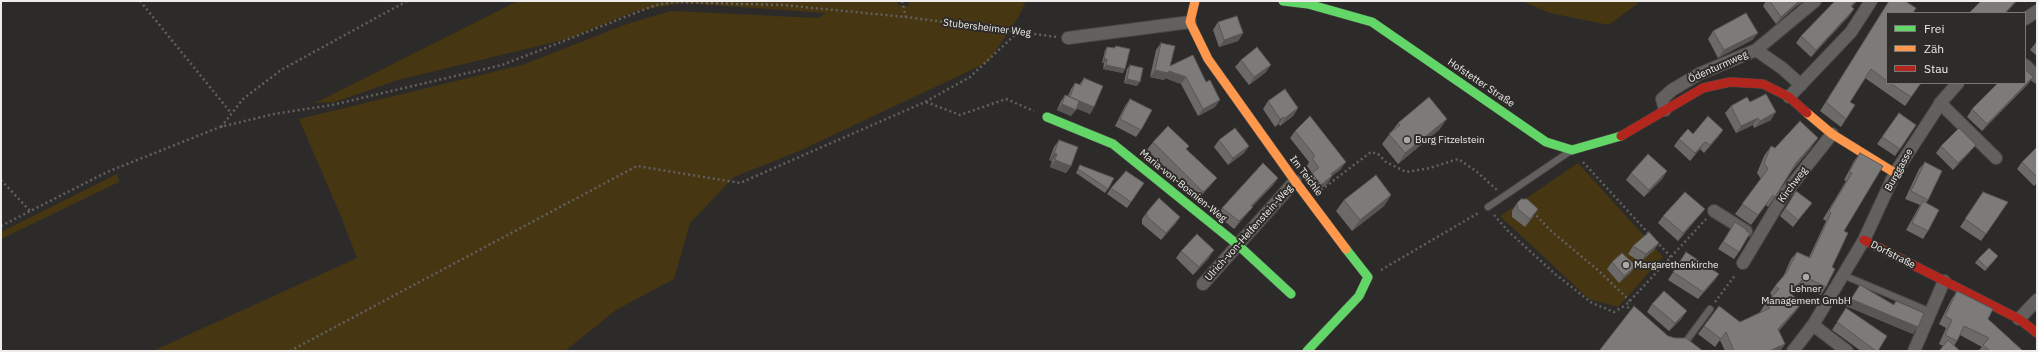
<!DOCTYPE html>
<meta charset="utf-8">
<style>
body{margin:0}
#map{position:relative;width:2038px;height:352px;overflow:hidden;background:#2d2b29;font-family:"IBM Plex Sans",sans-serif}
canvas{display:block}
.frame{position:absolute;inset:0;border:2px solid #efedeb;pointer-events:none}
.legend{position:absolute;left:1886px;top:12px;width:140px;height:72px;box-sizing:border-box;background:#2e2c28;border:1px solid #7b7976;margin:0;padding:5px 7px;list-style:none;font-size:12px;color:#efedeb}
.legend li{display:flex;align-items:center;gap:8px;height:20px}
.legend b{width:20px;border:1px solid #7b7976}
</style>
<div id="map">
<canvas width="2038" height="352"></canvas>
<div class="frame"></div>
<ul class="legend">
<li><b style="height:5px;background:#63d668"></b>Frei</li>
<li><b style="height:5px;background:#ff974d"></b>Zäh</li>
<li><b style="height:5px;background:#b3261e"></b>Stau</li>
</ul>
</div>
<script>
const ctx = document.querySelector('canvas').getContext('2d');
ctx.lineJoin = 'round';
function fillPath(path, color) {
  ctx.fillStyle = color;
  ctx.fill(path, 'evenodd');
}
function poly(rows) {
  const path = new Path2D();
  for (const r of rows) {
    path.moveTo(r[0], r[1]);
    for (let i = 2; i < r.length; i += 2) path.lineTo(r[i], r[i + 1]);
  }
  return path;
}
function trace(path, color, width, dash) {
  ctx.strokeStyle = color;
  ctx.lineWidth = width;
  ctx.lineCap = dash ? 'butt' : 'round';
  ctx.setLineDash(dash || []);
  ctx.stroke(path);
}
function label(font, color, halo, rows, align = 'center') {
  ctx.font = font + ' "IBM Plex Sans",sans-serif';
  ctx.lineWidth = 4;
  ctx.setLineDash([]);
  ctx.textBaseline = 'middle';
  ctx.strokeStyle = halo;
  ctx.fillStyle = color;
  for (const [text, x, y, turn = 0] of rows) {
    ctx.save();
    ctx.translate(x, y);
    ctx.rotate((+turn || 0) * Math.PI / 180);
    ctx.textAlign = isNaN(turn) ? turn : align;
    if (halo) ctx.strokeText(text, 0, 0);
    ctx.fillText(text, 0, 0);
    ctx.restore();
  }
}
const green = poly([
 [518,1,897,1,898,5,909,6,908,1,1026,1,1019,16,988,62,799,151,734,177,690,223,674,279,616,310,565,351,153,351,357,258,340,214,299,119,522,65,627,24,671,11,818,18,826,13,682,3,636,11,567,39,398,80,335,102,315,103],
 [1522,1,1641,1,1609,25,1550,13],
 [1578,163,1663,257,1618,307,1589,299,1500,216],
 [117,174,119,182,1,239,1,232]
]);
const path = poly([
 [140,1,231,113],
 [902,1,906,17],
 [926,102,960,115,1006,99,1034,111],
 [221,127,243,99,281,70,407,1],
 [1583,162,1650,235],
 [1,180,31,212],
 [1321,190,1371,152,1378,154,1386,162,1406,172,1430,168,1458,159,1476,171,1497,190],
 [1533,212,1550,230,1600,272,1630,301],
 [1494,215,1509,232,1554,273,1592,303,1614,312,1626,305],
 [1,226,107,172,220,127,274,114,332,105,502,65,656,5,674,2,783,5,906,17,1057,37],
 [1671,257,1706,219],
 [1381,270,1480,212],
 [1715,302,1736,274],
 [1632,312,1626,305,1671,257,1656,241],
 [290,351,637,166,740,183,925,102,970,77,1018,32]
]);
const lane = poly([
 [1488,207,1569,152],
 [1843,275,1931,312],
 [1687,340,1710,309]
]);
const street = poly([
 [2025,19,2037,11],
 [1068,38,1190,22],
 [1756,50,1782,68,1801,85],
 [2025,65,2037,77],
 [1789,97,1851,32,1871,1],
 [1940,103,1996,158],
 [1665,110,1662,99,1672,90,1699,74,1756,50,1815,1],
 [1714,211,1746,231],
 [1743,263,1783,196,1832,134],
 [1203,284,1295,181],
 [2019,319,2037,300],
 [1813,325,1847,351],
 [1793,351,1813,325,1864,240,1895,173,1942,101,1958,83],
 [1914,351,1944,281]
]);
const fast = poly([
 [1283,1,1308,4,1372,22,1546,142,1572,150,1621,136],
 [1047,117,1113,144,1238,245,1291,294],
 [1307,351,1359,296,1368,277,1346,249]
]);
const slow = poly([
 [1195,1,1190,22,1208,59,1295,181,1346,249],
 [1807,113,1832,134,1895,173]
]);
const jam = poly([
 [1621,136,1703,88,1730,82,1763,84,1789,97,1807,113],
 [1864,240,2019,319,2037,333]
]);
const wall = poly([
 [1766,1,1804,1,1795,7,1776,24,1763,6],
 [1835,1,1857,1,1852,7,1854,9,1849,16,1811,57,1796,43,1801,36],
 [1889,1,1905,1,1887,13,1887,83,1921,83,1905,106,1865,78,1850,102,1846,119,1841,127,1820,111],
 [1218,22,1243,33,1238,41,1219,47,1213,30],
 [1713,31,1758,33,1752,40,1718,58,1708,39],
 [2037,41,2037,56,2030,50],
 [1161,43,1170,66,1193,55,1215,107,1198,116,1181,84,1165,78,1164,80,1150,77,1156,50],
 [1116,46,1125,69,1123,73,1103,69,1104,63,1102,63,1105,50,1107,47,1114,48],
 [1241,60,1266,72,1249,85,1235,67],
 [1130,65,1137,86,1124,83,1127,69],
 [2033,77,2028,84,1982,131,1967,117,1972,109],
 [1084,78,1094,107,1090,114,1076,108,1071,116,1057,110,1061,101,1065,95,1068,96,1071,89,1075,83,1079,85],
 [1130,99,1141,130,1136,137,1115,126,1125,106],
 [1268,101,1298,108,1293,116,1280,126,1279,124,1275,127,1263,109],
 [1750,102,1771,120,1754,128,1753,125,1736,133,1725,113,1731,106],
 [1899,113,1916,125,1895,156,1877,144],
 [1398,123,1440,129,1398,164,1382,144],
 [1723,130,1718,137,1704,153,1700,149,1690,161,1674,146,1679,139,1693,134],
 [1295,131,1341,169,1332,176,1327,184,1316,192,1307,180,1312,173,1307,166,1309,162,1290,138],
 [1059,140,1071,166,1066,173,1050,167,1052,161,1049,160,1054,147],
 [1219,140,1249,146,1244,153,1228,165,1214,147],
 [1153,142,1187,149,1211,185,1198,199,1147,150],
 [1771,146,1775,148,1811,148,1792,171,1768,207,1766,205,1751,225,1735,214,1761,179,1757,173,1764,156],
 [1941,146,1970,152,1953,170,1936,153],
 [2037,147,2037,183,2034,186,2017,169,2022,162],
 [1860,153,1844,231,1832,267,1826,287,1821,295,1799,285,1791,294,1796,311,1779,331,1785,344,1780,351,1725,351,1720,340,1715,347,1698,334,1704,326,1740,322,1761,312,1760,312,1765,304,1772,296,1770,293,1775,286,1783,277,1791,259,1797,252,1809,257,1826,221,1823,219,1846,181,1844,180,1854,161],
 [1925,162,1928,200,1926,203,1928,231,1923,239,1906,230,1920,205,1905,199,1919,169],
 [1080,165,1108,189,1105,193,1076,173],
 [1667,171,1662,179,1644,197,1626,180,1631,173],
 [1278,178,1273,185,1252,207,1247,214,1234,229,1217,215,1222,208],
 [1144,183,1127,208,1107,194,1111,188],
 [1796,191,1812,203,1793,227,1780,216],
 [1983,192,2008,202,1981,241,1960,227],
 [1391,195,1384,206,1352,231,1336,211,1344,200],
 [1517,203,1533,217,1525,227,1512,217,1512,211],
 [1705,209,1699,216,1678,241,1658,223,1663,216],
 [1147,212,1180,217,1175,224,1161,240,1142,224,1142,219],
 [1735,222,1746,231,1739,252,1734,259,1718,249],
 [1659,243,1653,251,1640,262,1628,254,1633,246],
 [1181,251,1209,258,1193,275,1176,258],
 [1978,259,1995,260,1985,271,1975,263],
 [1681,260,1719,274,1714,281,1698,299,1668,280],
 [1612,262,1636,266,1630,273,1619,283,1607,269],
 [1860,285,1893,305,1896,301,1913,334,1846,306],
 [1957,291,1988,319,2023,351,1978,351,1982,347,1960,335,1957,341,1954,346,1943,346,1939,344,1946,328,1939,324,1951,300],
 [1652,304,1682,318,1669,331,1647,312],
 [1846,308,1878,351,1861,351,1832,330]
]);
const shadedWall = poly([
 [1799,1,1804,1,1795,7,1776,24,1781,17],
 [1856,1,1857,1,1846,14,1851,6],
 [2016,1,2017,1,2006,13,2005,13],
 [1854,9,1849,16,1811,57,1816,50],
 [1243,33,1238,41,1219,47,1224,40],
 [1758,33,1752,40,1718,58,1724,50],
 [1104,59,1107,59,1104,63,1102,63],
 [1106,65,1125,69,1123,73,1103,69],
 [1271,65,1266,72,1249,85,1254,77],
 [1155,70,1169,71,1186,77,1181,84,1165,78,1164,80,1150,77],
 [2033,77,2028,84,1982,131,1987,124],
 [1127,79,1140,82,1137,86,1124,83],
 [1070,97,1094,107,1090,114,1066,104],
 [1220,100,1215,107,1198,116,1203,109],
 [1062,104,1076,110,1071,116,1057,110],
 [1298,108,1293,116,1280,126,1285,118],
 [1776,112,1771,120,1754,128,1760,121],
 [1284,117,1279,124,1275,127,1280,119],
 [1758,118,1753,125,1736,133,1741,126],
 [1447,119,1440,129,1398,164,1405,153],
 [1723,130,1718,137,1704,153,1710,145],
 [1818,138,1811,148,1789,173,1796,163],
 [1705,142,1700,149,1690,161,1695,153],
 [1976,145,1970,152,1953,170,1958,163],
 [1249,146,1244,153,1228,165,1233,158],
 [1054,153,1057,154,1052,161,1049,160],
 [1055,160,1071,166,1066,173,1050,167],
 [1346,162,1341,169,1325,181,1331,174],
 [1667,171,1662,179,1644,197,1649,190],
 [1332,176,1327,184,1316,192,1321,185],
 [1217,178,1211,185,1198,199,1203,192],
 [1278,178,1273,185,1246,213,1251,206],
 [1391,195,1384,206,1352,231,1360,220],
 [1253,207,1247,214,1234,229,1239,221],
 [1538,209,1533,217,1525,227,1530,219],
 [1705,209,1699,216,1678,241,1683,233],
 [1180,217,1175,224,1161,240,1166,233],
 [1659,243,1653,251,1640,262,1646,254],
 [1214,250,1209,258,1193,275,1199,267],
 [1998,256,1995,260,1985,271,1987,268],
 [1636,266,1630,273,1619,283,1624,276],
 [1719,274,1714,281,1698,299,1703,292],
 [1805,277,1799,285,1785,301,1790,293],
 [1851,299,1918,327,1913,334,1846,306],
 [1802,303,1796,311,1773,337,1778,329],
 [1687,311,1682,318,1669,331,1675,323],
 [1785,344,1780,351,1769,351]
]);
const building = poly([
 [1770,1,1799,1,1781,17,1770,1],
 [1835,1,1856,1,1851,6,1854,9,1816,50,1801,36,1835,1],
 [1889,1,1905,1,1916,8,1913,13,1887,13,1887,81,1871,69,1850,102,1855,105,1846,119,1826,102,1889,1],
 [1981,1,2016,1,2005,13,1969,13,1981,1],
 [1746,13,1758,33,1724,50,1713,31,1746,13],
 [1237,16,1243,33,1224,40,1218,22,1237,16],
 [1161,43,1175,46,1170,66,1193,55,1206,82,1210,80,1220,100,1203,109,1186,77,1169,71,1168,73,1155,70,1161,43],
 [1116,46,1130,49,1125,69,1106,65,1107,59,1104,59,1107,47,1115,48,1116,46],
 [1257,47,1271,65,1254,77,1241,60,1257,47],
 [1130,65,1143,68,1140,82,1127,79,1130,65],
 [2025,69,2033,77,1987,124,1972,109,1998,83,2025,83,2025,69],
 [1084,78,1103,86,1094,107,1070,97,1079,101,1076,110,1062,104,1065,95,1070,97,1075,83,1081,85,1084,78],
 [1890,83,1921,83,1911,97,1890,83],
 [1285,89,1298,108,1285,118,1284,117,1280,119,1268,101,1285,89],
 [1766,94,1776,112,1760,121,1758,118,1741,126,1731,106,1747,97,1750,102,1766,94],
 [1429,97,1447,119,1405,153,1389,134,1400,125,1398,123,1429,97],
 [1130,99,1152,110,1141,130,1120,119,1130,99],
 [1899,113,1916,125,1900,149,1882,137,1899,113],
 [1310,116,1346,162,1331,174,1332,176,1321,185,1312,173,1319,168,1312,158,1315,156,1295,131,1310,116],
 [1708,116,1723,130,1710,145,1705,142,1695,153,1679,139,1688,129,1693,134,1708,116],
 [1800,121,1818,138,1796,163,1775,197,1773,195,1758,215,1742,204,1768,169,1764,163,1771,146,1775,148,1800,121],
 [1168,126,1189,146,1186,149,1217,178,1203,192,1153,142,1168,126],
 [1235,128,1249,146,1233,158,1219,140,1235,128],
 [1959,128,1976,145,1958,163,1941,146,1959,128],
 [1059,140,1078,147,1071,166,1055,160,1057,154,1054,153,1059,140],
 [2037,147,2037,177,2022,162,2037,147],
 [1860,153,1883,166,1844,231,1848,233,1832,267,1835,269,1826,287,1805,277,1790,293,1802,303,1778,329,1785,344,1769,351,1734,351,1726,332,1721,339,1704,326,1719,306,1740,322,1770,308,1765,304,1779,289,1775,286,1787,272,1797,252,1810,258,1831,213,1829,211,1852,173,1849,172,1860,153],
 [1648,154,1667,171,1649,190,1631,173,1648,154],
 [1925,162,1942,171,1928,200,1911,191,1925,162],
 [1263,163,1278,178,1251,206,1253,207,1239,221,1222,208,1263,163],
 [1080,165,1114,178,1108,189,1078,169,1080,165],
 [1126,171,1144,183,1131,202,1111,188,1126,171],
 [1376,175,1391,195,1360,220,1344,200,1376,175],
 [1796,191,1812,203,1798,220,1785,209,1796,191],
 [1685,192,1705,209,1683,233,1663,216,1685,192],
 [1983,192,2008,202,1986,234,1965,219,1983,192],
 [1159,198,1180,217,1166,233,1147,217,1147,212,1159,198],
 [1521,199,1527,199,1538,209,1530,219,1518,209,1517,203,1521,199],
 [1923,201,1939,210,1928,231,1912,223,1923,201],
 [1735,222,1747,230,1746,231,1750,233,1739,252,1723,242,1735,222],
 [1649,232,1659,243,1646,254,1633,246,1649,232],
 [1197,234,1214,250,1199,267,1181,251,1197,234],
 [1989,248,1998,256,1987,268,1978,259,1989,248],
 [1686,252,1719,274,1703,292,1673,272,1686,252],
 [1622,253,1636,266,1624,276,1612,262,1622,253],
 [1860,285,1894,305,1896,301,1924,313,1918,327,1851,299,1860,285],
 [1664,291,1687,311,1675,323,1652,304,1664,291],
 [1957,291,1993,309,1988,319,2023,351,1990,351,1983,345,1989,338,1964,326,1957,341,1945,335,1952,320,1945,316,1957,291],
 [1634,306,1668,336,1675,338,1686,338,1703,351,1599,351,1634,306],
 [1846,308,1887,336,1878,351,1876,351,1837,322,1846,308],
 [1948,340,1960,351,1939,351,1948,340]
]);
const markers = [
 [1407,140,4,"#aba9a7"],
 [1626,265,4,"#aba9a7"],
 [1806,277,4,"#aba9a7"]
];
const streetNames = [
 ["Stubersheimer Weg",987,28,7],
 ["Ödenturmweg",1718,67,-24],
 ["Hofstetter Straße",1481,83,34],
 ["Burggasse",1899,170,-61],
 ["Im Teichle",1306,176,53],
 ["Kirchweg",1793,185,-53],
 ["Maria-von-Bosnien-Weg",1183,186,39],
 ["Ulrich-von-Helfenstein-Weg",1249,233,-48],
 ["Dorfstraße",1893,255,27]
];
const poiNames = [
 ["Burg Fitzelstein",1415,140],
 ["Margarethenkirche",1634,265],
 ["Lehner",1806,289,"center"],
 ["Management GmbH",1806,301,"center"]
];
fillPath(green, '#463612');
trace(lane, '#494746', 8);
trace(street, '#494746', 14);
trace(fast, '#494746', 10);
trace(slow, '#494746', 10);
trace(jam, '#494746', 10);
trace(path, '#62615f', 2.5, [2, 3]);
trace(lane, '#63615f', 6);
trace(street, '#63615f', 12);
trace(fast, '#63d668', 9);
trace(slow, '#ff974d', 9);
trace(jam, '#b3261e', 9);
fillPath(wall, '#6c6a69');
fillPath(shadedWall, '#585655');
fillPath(building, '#7d7b7a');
trace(building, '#585655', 1);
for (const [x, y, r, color] of markers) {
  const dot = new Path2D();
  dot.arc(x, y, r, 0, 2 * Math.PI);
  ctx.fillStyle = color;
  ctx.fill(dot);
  trace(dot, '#2e2c28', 1.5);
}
label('10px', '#efedeb', '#2e2c28', streetNames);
label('10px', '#efedeb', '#2e2c28', poiNames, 'left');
</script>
